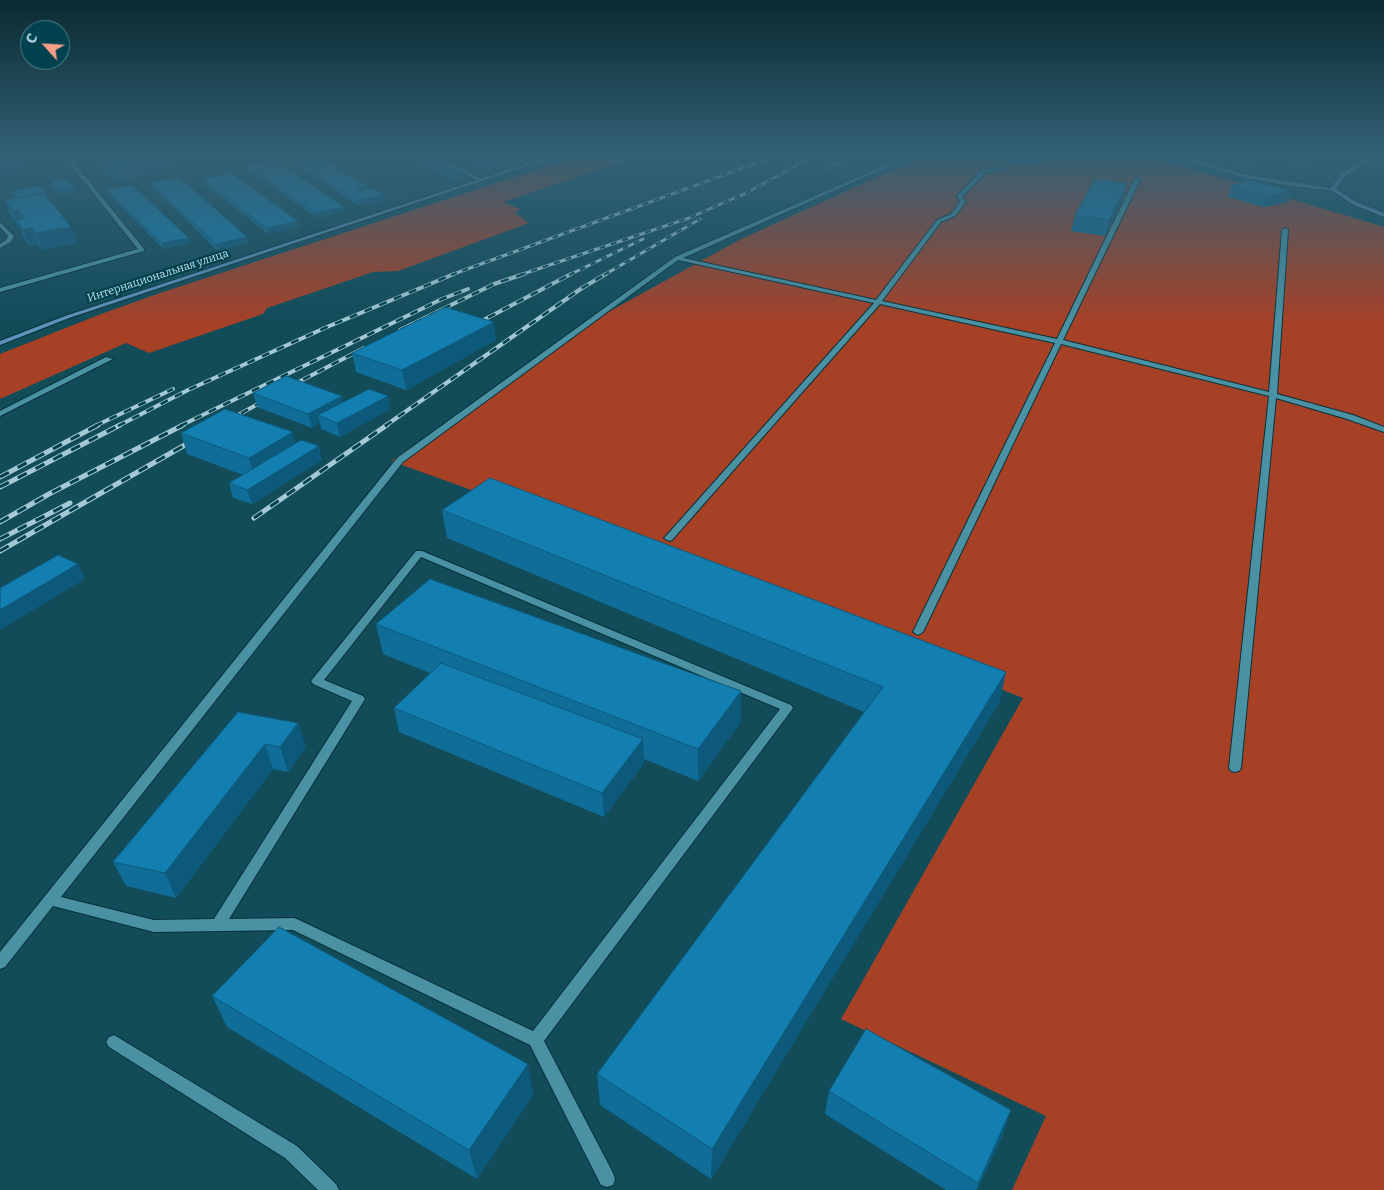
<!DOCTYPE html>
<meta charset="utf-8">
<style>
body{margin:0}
#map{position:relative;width:1384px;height:1190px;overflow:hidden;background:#124c59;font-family:Bitter,serif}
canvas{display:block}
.north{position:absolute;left:20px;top:20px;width:50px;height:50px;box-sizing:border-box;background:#02414e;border:1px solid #4d818c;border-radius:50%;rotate:296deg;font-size:14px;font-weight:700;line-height:20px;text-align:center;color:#bee0ea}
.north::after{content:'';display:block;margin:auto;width:18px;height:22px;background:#f49e87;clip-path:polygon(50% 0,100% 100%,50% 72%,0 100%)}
</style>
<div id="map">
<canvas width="1384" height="1190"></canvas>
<div class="north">С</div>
</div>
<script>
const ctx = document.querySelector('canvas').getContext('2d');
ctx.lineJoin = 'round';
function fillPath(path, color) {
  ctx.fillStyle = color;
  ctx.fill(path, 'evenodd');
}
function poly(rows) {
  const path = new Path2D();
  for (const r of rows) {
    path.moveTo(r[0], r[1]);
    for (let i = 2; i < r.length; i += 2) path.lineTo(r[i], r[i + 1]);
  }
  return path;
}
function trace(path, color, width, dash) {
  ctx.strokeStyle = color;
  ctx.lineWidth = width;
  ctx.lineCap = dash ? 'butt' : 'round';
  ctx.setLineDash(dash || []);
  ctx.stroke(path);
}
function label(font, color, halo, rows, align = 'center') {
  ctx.font = font + ' Bitter,serif';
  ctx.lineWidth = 4.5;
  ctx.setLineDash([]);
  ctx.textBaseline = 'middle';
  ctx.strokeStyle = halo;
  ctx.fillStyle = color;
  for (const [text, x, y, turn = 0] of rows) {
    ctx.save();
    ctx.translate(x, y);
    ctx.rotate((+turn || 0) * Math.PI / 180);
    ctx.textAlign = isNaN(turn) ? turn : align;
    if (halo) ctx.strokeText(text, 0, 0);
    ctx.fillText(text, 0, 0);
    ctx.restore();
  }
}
const green = poly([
 [576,157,637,157,503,202,520,209,515,213,529,223,398,271,373,272,267,308,263,314,149,353,126,343,0,399,0,354,101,314,160,293],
 [921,157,1153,157,1384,227,1384,1190,1012,1190,1046,1116,841,1019,1023,698,783,602,391,461,592,321,739,240]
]);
const path = poly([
 [1157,157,1166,160]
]);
const lane = poly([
 [904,157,910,157,683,258,876,300,937,220,951,214,960,202,957,196,981,171,1002,167,1004,169,985,173,962,197,966,202,955,216,941,222,882,301,1057,339,1134,180,1137,178,1140,180,1063,340,1269,392,1282,230,1285,228,1288,230,1277,394,1353,415,1384,427,1384,432,1347,419,1276,398,1241,768,1239,771,1235,772,1231,771,1229,768,1269,396,1061,344,923,632,918,635,913,632,1055,343,880,304,672,540,669,541,664,538,666,536,874,303,678,260,403,462,61,897,154,920,214,919,352,701,313,684,311,681,416,551,422,551,791,705,793,708,791,711,544,1041,613,1173,615,1179,613,1185,607,1187,601,1185,530,1045,293,930,154,932,53,906,5,967,0,969,0,952,397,458,675,257,904,157],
 [421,557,780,709,533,1031,299,920,294,918,229,919,365,699,363,696,324,680,421,557],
 [1359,162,1384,164,1384,166,1361,164,1359,162],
 [81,176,85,176,144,249,144,251,0,292,0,288,138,249,81,178,81,176],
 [0,222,14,236,11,242,0,248,0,244,6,240,8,236,0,227,0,222],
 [106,357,113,359,0,416,0,411,106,357],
 [114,1035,297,1146,336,1184,339,1190,318,1190,285,1158,109,1047,106,1042,109,1037,114,1035]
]);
const street = poly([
 [66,157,71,157,85,178,81,178,66,157],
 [433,157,439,157,483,180,478,181,433,157],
 [1179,157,1186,157,1242,174,1336,189,1333,191,1284,185,1241,177,1179,157]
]);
const secondary = poly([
 [547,157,554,157,69,318,0,345,0,341,65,316,547,157],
 [1369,157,1375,157,1345,176,1336,189,1356,202,1384,213,1384,217,1352,204,1330,189,1341,174,1369,157]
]);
const railFar2 = poly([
 [828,168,850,157],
 [735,199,812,157],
 [451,275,773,157],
 [520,275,689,218,741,195],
 [569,275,643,239],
 [604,275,700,219]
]);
const railFar1 = poly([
 [474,325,571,274],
 [400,330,494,284,524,274],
 [289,387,364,348],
 [227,421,269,398],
 [95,426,173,389],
 [118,426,188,390,327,327,454,274],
 [180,426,442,299,468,289],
 [385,426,582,288,606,274]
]);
const rail = poly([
 [0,477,98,425],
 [0,487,120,425],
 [254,518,387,425],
 [0,522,49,494,183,425],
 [0,539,70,503],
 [0,551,197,438]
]);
const wall = poly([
 [195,157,227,157,201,162],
 [289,157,367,186,368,189,383,195,384,201,359,206,290,162],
 [409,157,433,157,463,172,464,177,452,180],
 [455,157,480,157,461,161],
 [486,157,487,170,473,166,472,161],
 [999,157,1054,157,1023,166,999,159],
 [1219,157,1270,157,1270,159,1245,165],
 [1271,157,1322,157,1305,165],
 [169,160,172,170,114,181,104,172,101,162],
 [247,165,344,207,345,212,317,218,248,170],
 [203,179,298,221,299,227,269,234,204,184],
 [51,182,76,192,61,195,52,188],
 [150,182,247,237,248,243,217,250,152,187],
 [1127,183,1123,199,1105,236,1071,231,1075,215],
 [1231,186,1291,191,1288,202,1264,207,1228,197],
 [107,190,189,238,190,243,164,249,109,195],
 [11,191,48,198,71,227,77,243,42,250,38,245,30,247,23,237,20,227,19,227,11,216,5,200,15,198],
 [496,340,406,390,356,372,352,353],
 [253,393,343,402,388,396,390,409,340,437,321,429,320,423,312,428,257,407],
 [181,433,296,443,322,460,252,504,233,498,229,483,243,475,187,454],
 [442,510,1006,672,999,703,711,1179,600,1105,597,1074,864,712,447,538],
 [376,624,741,691,740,723,698,781,644,759,644,763,604,817,399,732,394,708,430,673,383,654],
 [238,712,306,747,288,772,273,769,176,898,126,886,113,862],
 [212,996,533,1095,477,1179,227,1027],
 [829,1091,1003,1134,977,1190,946,1190,825,1114]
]);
const shadedWall = poly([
 [21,157,26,172,0,176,0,160],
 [200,157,227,157,201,162],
 [461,157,480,157,461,161],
 [514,157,531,157,487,170,486,165],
 [1024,157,1054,157,1023,166],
 [1248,157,1270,157,1270,159,1245,165],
 [1307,157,1322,157,1305,165],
 [169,160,172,170,114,181,111,171],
 [463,172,464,177,452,180,451,175],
 [1127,183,1123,199,1105,236,1109,220],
 [367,186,368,191,358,193,357,188],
 [75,187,76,192,61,195,60,190],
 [1291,191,1288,202,1264,207,1267,197],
 [383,195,384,201,359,206,358,201],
 [344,207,345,212,317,218,315,213],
 [18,210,25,226,17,220,20,227,19,227,13,211],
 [298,221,299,227,269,234,267,228],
 [71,227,77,243,42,250,36,233],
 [32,228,38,245,30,247,23,230],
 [247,237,248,243,217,250,216,244],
 [189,238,190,243,164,249,162,243],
 [494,322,496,340,406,390,402,370],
 [342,396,345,410,318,415,320,423,312,428,308,414],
 [388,396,390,409,340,437,337,423],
 [293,432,298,453,255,479,249,458],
 [319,446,322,460,252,504,247,490],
 [78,564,85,579,0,630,0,610],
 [1006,672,999,703,711,1179,712,1149],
 [741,691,740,723,698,781,698,749],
 [298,723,306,747,288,772,280,747],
 [643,739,644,763,604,817,602,793],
 [265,744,273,769,176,898,165,873],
 [528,1064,533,1095,477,1179,469,1150],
 [1011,1110,1003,1134,977,1190,976,1190]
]);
const building = poly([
 [0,157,19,157,0,160,0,157],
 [129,157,165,157,169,160,111,171,101,162,129,157],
 [289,157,320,157,367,186,357,188,361,191,372,188,383,195,358,201,289,157],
 [417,157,433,157,463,172,451,175,417,157],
 [486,157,514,157,486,165,472,161,486,157],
 [274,160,344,207,315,213,247,165,274,160],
 [231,173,298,221,267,228,203,179,231,173],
 [179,177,247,237,216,244,150,182,179,177],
 [65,179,75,187,60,190,51,182,65,179],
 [1095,179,1127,183,1109,220,1075,215,1095,179],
 [1251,180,1291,191,1267,197,1231,186,1251,180],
 [132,185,189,238,162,243,107,190,132,185],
 [40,186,46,193,17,198,11,191,40,186],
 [44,193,71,227,36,233,32,228,23,230,17,220,25,219,18,210,13,211,5,200,44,193],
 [445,307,494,322,402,370,352,353,445,307],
 [286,376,342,396,308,414,253,393,286,376],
 [369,389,388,396,337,423,318,415,369,389],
 [225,409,293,432,249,458,181,433,225,409],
 [301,440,319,446,247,490,229,483,301,440],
 [490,478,1006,672,712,1149,597,1074,883,687,442,510,490,478],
 [58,555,78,564,0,610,0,588,58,555],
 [430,579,741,691,698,749,376,624,430,579],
 [441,663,643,739,602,793,394,708,441,663],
 [238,712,298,723,280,747,265,744,165,873,113,862,238,712],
 [279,927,528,1064,469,1150,212,996,279,927],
 [866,1029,1011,1110,978,1183,829,1091,866,1029]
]);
const farStreetnames = [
 ["Интернациональная улица",158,276,-18]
];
fillPath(green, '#a64126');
trace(lane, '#083039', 2);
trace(street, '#083039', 2);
trace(secondary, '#083039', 2);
trace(path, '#4e7f8b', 2, [0.5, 2]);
fillPath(lane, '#4a92a3');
fillPath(street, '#4a92a3');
fillPath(secondary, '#5c93ba');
trace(railFar2, '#a4c9d4', 3);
trace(railFar1, '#a4c9d4', 4);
trace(rail, '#a4c9d4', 5);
trace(railFar2, '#02414e', 2, [6]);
trace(railFar1, '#02414e', 2.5, [8]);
trace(rail, '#02414e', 3, [10]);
fillPath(wall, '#106d97');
fillPath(shadedWall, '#0d597b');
fillPath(building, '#137fb0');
trace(building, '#0d597b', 1);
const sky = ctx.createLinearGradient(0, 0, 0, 324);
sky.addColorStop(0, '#0a2a31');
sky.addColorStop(0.48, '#336176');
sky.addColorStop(1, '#33617600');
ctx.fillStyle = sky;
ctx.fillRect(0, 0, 1384, 324);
label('11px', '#bee0ea', '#02414e', farStreetnames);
</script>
